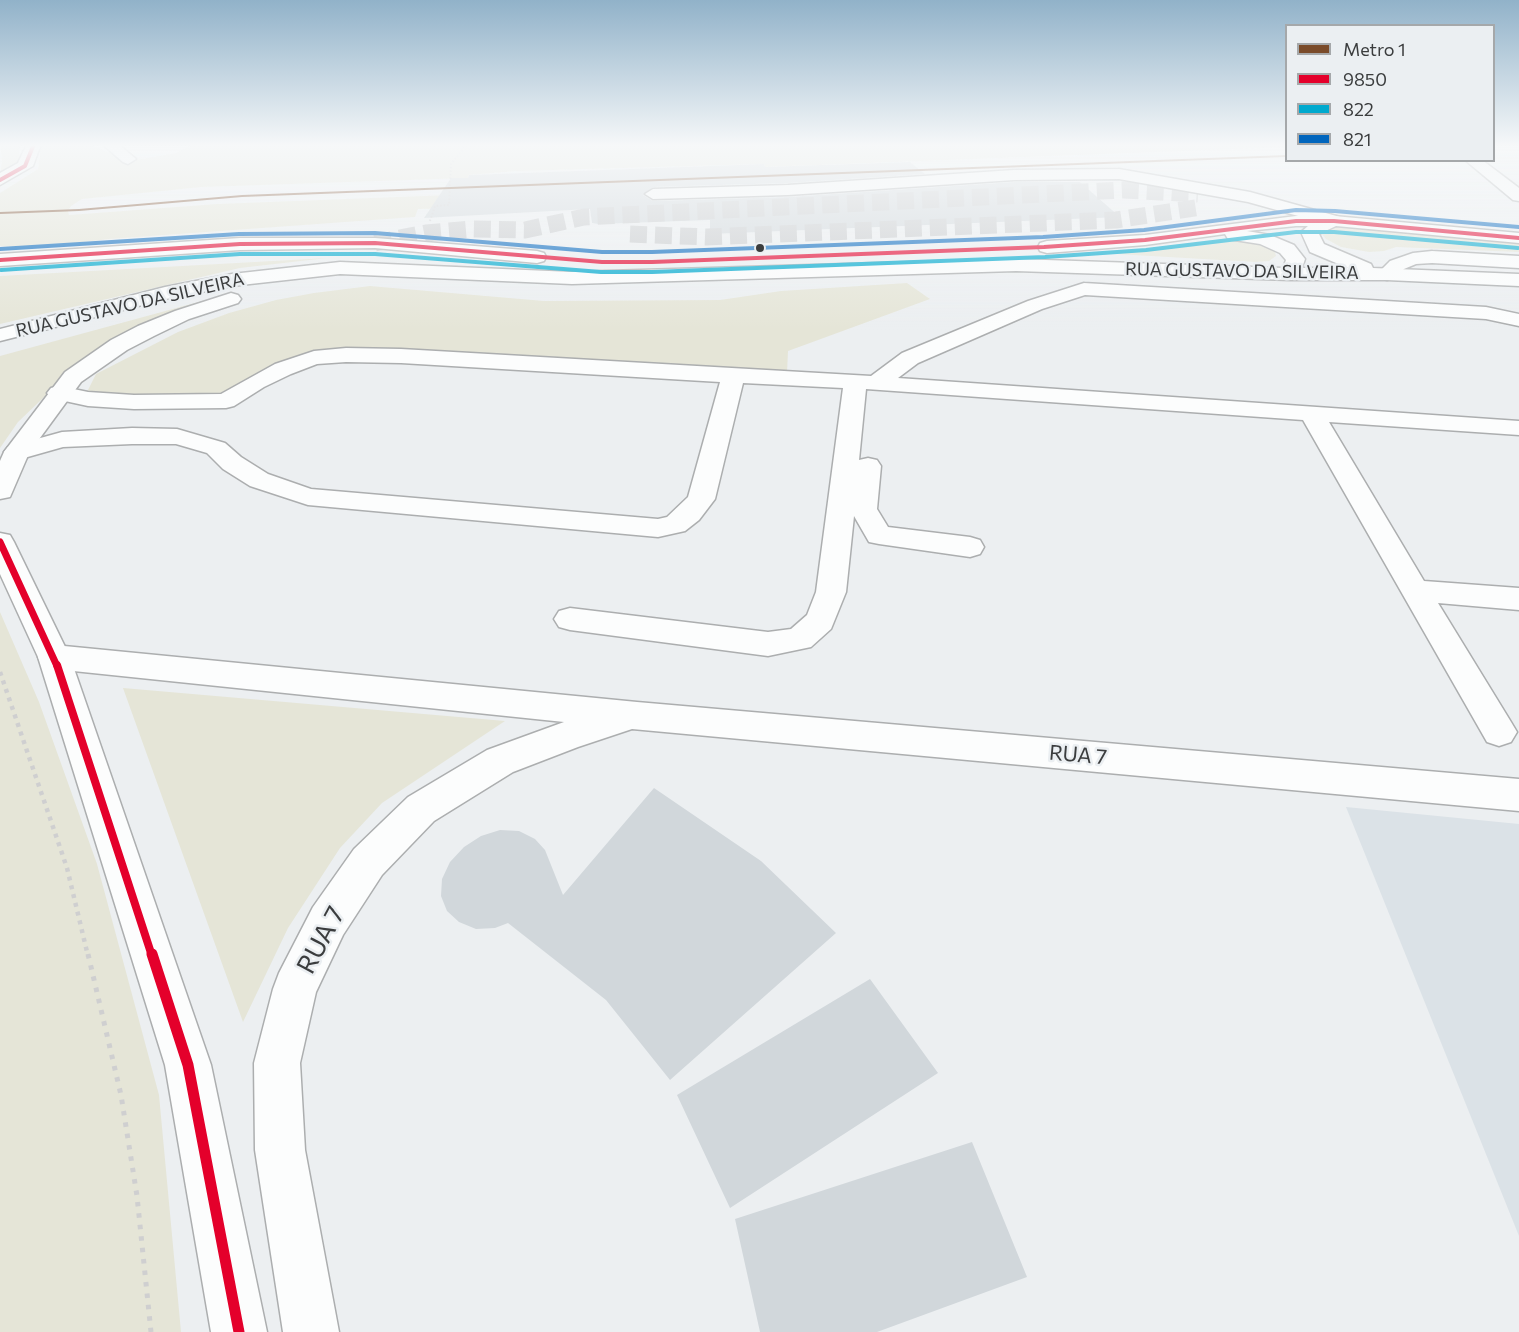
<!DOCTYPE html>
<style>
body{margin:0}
#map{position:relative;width:1519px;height:1332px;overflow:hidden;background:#eceff1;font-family:Commissioner,sans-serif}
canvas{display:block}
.legend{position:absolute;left:1285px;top:24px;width:210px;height:138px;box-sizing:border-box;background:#ebeff2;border:2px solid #a5a8aa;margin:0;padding:8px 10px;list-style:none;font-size:18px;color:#3b3d3e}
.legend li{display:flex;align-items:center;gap:12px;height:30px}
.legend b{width:30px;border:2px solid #a5a8aa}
</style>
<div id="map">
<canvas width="1519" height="1332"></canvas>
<ul class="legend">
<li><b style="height:8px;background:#7a4b2a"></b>Metro 1</li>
<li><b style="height:8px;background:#e4002b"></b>9850</li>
<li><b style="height:8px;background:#00a9ce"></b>822</li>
<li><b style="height:8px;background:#0065bd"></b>821</li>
</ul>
</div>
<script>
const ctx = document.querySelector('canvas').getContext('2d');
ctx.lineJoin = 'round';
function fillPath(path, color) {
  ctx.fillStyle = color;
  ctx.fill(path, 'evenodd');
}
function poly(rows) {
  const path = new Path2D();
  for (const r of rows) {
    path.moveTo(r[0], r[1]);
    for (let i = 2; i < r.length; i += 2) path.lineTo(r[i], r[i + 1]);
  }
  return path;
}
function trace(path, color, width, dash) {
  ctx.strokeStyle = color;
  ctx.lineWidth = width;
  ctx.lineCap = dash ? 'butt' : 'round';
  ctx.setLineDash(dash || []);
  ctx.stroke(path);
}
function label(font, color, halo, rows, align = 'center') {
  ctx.font = font + ' Commissioner,sans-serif';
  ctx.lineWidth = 5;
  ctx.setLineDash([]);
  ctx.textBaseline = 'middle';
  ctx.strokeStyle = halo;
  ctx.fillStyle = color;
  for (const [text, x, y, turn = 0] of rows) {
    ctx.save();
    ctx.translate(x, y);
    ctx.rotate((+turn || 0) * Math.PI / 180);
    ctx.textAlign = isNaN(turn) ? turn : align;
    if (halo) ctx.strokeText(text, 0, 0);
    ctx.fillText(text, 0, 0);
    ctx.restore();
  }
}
const built = poly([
 [1346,807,1519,824,1519,1236]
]);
const green = poly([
 [0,144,22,144,19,149,20,162,0,177,2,158],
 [43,144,87,144,130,161,176,153,187,147,201,144,1286,144,1286,147,765,167,764,164,517,171,469,175,468,178,202,187,82,199,71,206,68,211,69,215,217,204,500,193,468,208,418,209,415,217,109,239,31,248,0,246,0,193,38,169,41,146],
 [1326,227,1356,227,1519,244,1519,252,1396,247,1384,251,1369,252,1341,247,1326,239,1321,233],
 [1236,240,1252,242,1274,249,1276,256,1269,261,1255,262,1098,253],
 [327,258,240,268,0,324,0,276],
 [907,283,930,299,788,351,787,373,319,353,227,396,122,396,87,392,96,374,178,332,229,313,276,300,314,293,370,286,544,301,720,300,781,291],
 [224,295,147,324,82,361,18,422,0,448,0,356],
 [0,612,39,702,97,864,159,1095,181,1332,0,1332],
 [123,688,505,721,382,803,340,848,288,928,243,1022]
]);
const building = poly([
 [910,162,925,174,788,183,653,187,643,195,653,201,788,197,1014,182,1080,182,1120,217,710,234,710,220,598,224,592,223,590,209,424,218,451,178,468,178,469,175,764,164,765,167],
 [654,788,761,861,836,933,670,1080,606,1000,508,923,495,928,476,929,459,922,447,911,441,896,442,879,450,862,464,847,481,836,500,830,519,831,535,839,545,850,563,895],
 [870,979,938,1073,730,1208,677,1095],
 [972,1142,1027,1277,877,1332,760,1332,735,1219]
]);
const minorTunnel = poly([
 [630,234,707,237,1116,220,1201,207],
 [375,243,426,233,471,229,525,230,584,217,1124,190,1198,194]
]);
const pathFar2 = poly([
 [430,221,435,206,449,205,451,164,467,144]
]);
const pathFar1 = poly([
 [0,672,67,868,88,956]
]);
const path = poly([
 [88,954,121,1095,137,1196,151,1332]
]);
const minor = poly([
 [102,144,118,144,136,159,128,164,123,162,102,144],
 [1465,160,1482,160,1519,188,1519,201,1513,200,1465,160],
 [1119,169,1250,192,1340,217,1343,221,1340,225,1334,226,1248,202,1119,179,1014,180,788,195,653,199,645,194,653,189,788,185,1014,170,1119,169],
 [1432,251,1519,256,1519,268,1432,263,1416,264,1404,269,1394,278,1387,280,1380,278,1377,274,1390,261,1413,253,1432,251],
 [1084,283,1486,307,1519,314,1519,326,1486,319,1085,295,1042,309,918,363,898,378,1519,421,1519,435,1329,422,1424,581,1519,588,1519,610,1438,603,1511,722,1517,732,1511,742,1499,746,1487,742,1303,420,866,389,859,460,868,458,877,460,881,466,877,509,888,527,970,537,980,540,984,547,980,554,970,557,879,544,869,542,854,516,846,592,831,629,811,647,768,656,570,630,559,627,554,619,559,611,570,608,768,632,791,629,807,615,816,592,843,388,743,383,715,499,699,520,685,531,658,537,308,505,250,486,223,469,207,453,176,444,132,444,63,447,17,460,8,457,4,452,8,447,62,432,132,428,177,429,225,443,241,457,268,474,311,489,658,519,667,517,688,497,720,382,401,363,346,362,317,364,291,374,264,387,234,406,226,408,134,409,88,406,51,398,47,393,51,388,59,386,88,392,134,395,221,394,275,364,314,351,346,348,401,349,871,376,902,353,1028,301,1084,283],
 [54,645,637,702,1519,779,1519,811,632,729,578,747,513,772,434,821,382,875,343,935,316,992,300,1063,305,1150,339,1332,283,1332,255,1150,254,1063,273,989,279,973,313,907,354,849,408,797,487,750,564,722,54,669,42,666,38,657,42,648,54,645]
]);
const major = poly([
 [27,144,41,144,33,166,0,185,0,173,18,163,27,144],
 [1296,216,1334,216,1519,233,1519,243,1336,226,1319,234,1324,244,1371,264,1373,268,1519,274,1519,286,1387,280,1290,280,1016,271,572,284,340,274,232,286,166,299,0,341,0,329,165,287,232,274,340,262,572,272,1016,259,1283,268,1286,260,1280,253,1260,244,1228,239,1225,234,1145,245,1047,253,1040,251,1038,247,1040,243,1047,241,1145,235,1296,216],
 [1296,226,1308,226,1301,232,1310,252,1348,268,1302,268,1305,259,1294,245,1270,235,1247,231,1296,226],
 [240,238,375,238,537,251,544,253,546,257,544,261,537,263,375,248,240,250,0,266,0,254,240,238],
 [231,293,238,295,241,299,238,303,189,319,154,336,127,350,81,382,29,453,10,497,0,499,0,461,4,452,65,372,111,340,138,326,175,311,231,293],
 [0,533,10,535,14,542,70,657,211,1065,267,1332,211,1332,165,1065,38,657,0,574,0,533]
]);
const bus1Far3 = poly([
 [0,180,25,166,34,144],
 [0,260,240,244,375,243,602,262,652,262,1044,247,1145,240,1296,221,1334,221,1519,238]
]);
const bus1Far2 = poly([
 [0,542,57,666]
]);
const bus1Far1 = poly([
 [57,665,152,956]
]);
const bus1 = poly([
 [152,954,188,1065,239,1332]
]);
const bus2 = poly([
 [1,270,240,254,375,254,601,272,652,272,1045,257,1146,250,1296,232,1334,232,1518,248]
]);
const bus3 = poly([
 [0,249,239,234,375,233,602,252,652,252,1043,237,1144,230,1296,210,1335,211,1519,227]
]);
const metro1 = poly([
 [1286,155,1286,157,242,197,79,211,0,214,0,212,79,209,242,195,1286,155]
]);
const markers = [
 [760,248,5,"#3b3d3e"]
];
const farStreetnames = [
 ["RUA GUSTAVO DA SILVEIRA",1242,271,1],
 ["RUA GUSTAVO DA SILVEIRA",130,305,-13]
];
const streetNames = [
 ["RUA 7",1078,755,5]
];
const nearStreetnames = [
 ["RUA 7",321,940,-62]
];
fillPath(built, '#dbe2e7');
fillPath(green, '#e5e5d7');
fillPath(building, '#d1d7db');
trace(minorTunnel, '#c9cbcd', 17, [17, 8]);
trace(minor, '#acaeaf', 3);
trace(major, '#acaeaf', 3);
trace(pathFar2, '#cfcfd0', 2, [1.5, 2]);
trace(pathFar1, '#cfcfd0', 4.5, [4, 5]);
trace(path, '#cfcfd0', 5, [4.5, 7]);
fillPath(minor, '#fcfdfd');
fillPath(major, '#fcfdfd');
trace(bus1Far3, '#e4002b', 4);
trace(bus1Far2, '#e4002b', 7);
trace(bus1Far1, '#e4002b', 8);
trace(bus1, '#e4002b', 11);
trace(bus2, '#00a9ce', 4);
trace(bus3, '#0065bd', 4);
fillPath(metro1, '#7a4b2a');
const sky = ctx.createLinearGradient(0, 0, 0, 330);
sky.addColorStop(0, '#91b2c9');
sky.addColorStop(0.44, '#f6f8f9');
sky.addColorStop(1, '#f6f8f900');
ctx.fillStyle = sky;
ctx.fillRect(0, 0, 1519, 330);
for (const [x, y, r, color] of markers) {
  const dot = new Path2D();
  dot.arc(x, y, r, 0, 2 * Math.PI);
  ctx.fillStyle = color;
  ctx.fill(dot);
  trace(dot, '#ebeff2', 2);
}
label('18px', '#3b3d3e', '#ebeff2', farStreetnames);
label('21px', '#3b3d3e', '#ebeff2', streetNames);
label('26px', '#3b3d3e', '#ebeff2', nearStreetnames);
</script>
